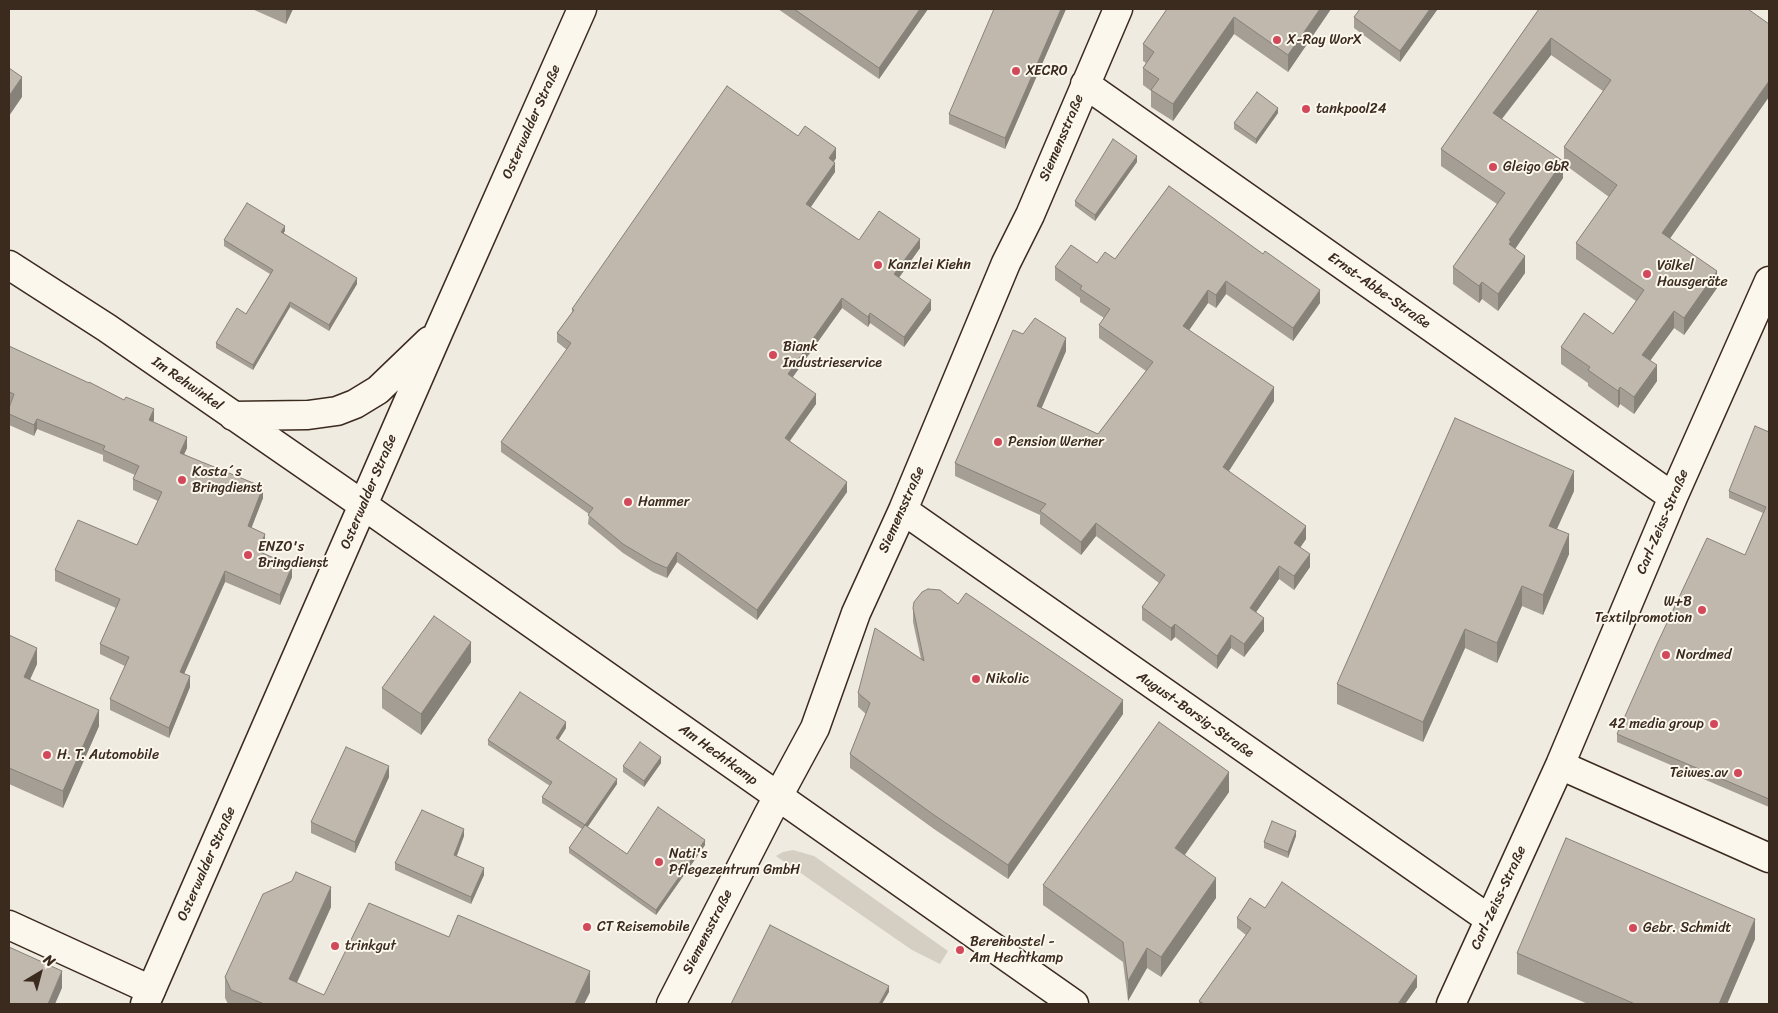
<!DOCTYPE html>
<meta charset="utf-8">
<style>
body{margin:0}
#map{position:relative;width:1778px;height:1013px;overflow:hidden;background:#f0ebe0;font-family:Sriracha,sans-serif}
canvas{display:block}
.frame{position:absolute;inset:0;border:10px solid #3b2a1e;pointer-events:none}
.north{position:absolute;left:15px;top:948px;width:50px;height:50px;-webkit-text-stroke:4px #fbf7ec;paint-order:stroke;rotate:37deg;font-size:14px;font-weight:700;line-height:20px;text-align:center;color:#3b2a1e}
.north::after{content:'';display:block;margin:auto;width:18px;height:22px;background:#3b2a1e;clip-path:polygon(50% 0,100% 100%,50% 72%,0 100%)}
</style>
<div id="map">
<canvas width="1778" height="1013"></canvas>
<div class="frame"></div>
<div class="north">N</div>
</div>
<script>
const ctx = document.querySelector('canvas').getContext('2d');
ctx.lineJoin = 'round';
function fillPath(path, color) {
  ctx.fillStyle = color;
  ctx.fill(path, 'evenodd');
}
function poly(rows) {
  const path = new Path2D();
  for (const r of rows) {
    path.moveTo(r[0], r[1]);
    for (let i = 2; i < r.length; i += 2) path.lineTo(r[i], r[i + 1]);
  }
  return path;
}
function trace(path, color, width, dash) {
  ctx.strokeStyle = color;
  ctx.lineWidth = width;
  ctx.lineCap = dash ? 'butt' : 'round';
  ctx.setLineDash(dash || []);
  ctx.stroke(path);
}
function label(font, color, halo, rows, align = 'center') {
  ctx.font = font + ' Sriracha,sans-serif';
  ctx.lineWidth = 4;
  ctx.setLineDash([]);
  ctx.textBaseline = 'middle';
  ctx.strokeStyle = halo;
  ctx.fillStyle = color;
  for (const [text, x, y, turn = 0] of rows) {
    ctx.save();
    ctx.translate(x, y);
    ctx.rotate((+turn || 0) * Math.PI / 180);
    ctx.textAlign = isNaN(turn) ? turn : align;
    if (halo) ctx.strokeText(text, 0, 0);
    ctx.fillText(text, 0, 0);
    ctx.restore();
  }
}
const green = poly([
 [793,850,814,856,948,951,940,964,912,950,776,856,783,852]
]);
const minor = poly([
 [1085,84,1673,497],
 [903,510,1489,919],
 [1560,765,1769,858],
 [9,925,151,990],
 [671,1004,768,815,815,728,856,613,903,510,1006,263,1030,215,1118,9],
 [1451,1004,1560,765,1673,497,1769,281]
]);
const tertiary = poly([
 [9,265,107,328,363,505,1074,1004],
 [233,416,308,415,337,411,355,404,378,390,429,341],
 [145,1004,439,331,582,9]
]);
const wall = poly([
 [252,9,293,9,286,24],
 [778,9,928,9,879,79],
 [1066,9,1005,149,949,124,949,114],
 [1167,9,1331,9,1288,72,1234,34,1173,121,1151,107,1151,91,1143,85,1143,68,1146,63,1143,61,1143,44],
 [1437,9,1437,10,1400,62,1354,28,1354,17],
 [1539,9,1748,9,1670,238,1717,288,1684,335,1674,328,1650,360,1657,381,1634,414,1620,404,1618,408,1588,386,1588,383,1561,364,1561,347,1613,334,1636,301,1576,259,1576,243,1609,197,1564,164,1564,147,1603,91,1551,55,1502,119,1563,178,1515,249,1525,273,1498,311,1482,299,1479,303,1453,284,1453,267,1497,204,1441,166,1441,149],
 [1278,113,1256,144,1234,129,1234,123],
 [798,136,836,158,834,162,835,172,810,208,859,240,920,248,899,278,931,310,904,347,870,323,868,327,842,308,792,377,816,404,790,441,847,492,757,620,677,562,667,578,653,572,623,553,588,524,589,514,501,452,501,442,567,350,557,342,557,333,572,312,572,309],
 [1137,162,1095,221,1075,206,1075,201],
 [1169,186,1320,303,1293,341,1226,294,1216,308,1208,303,1189,330,1274,401,1229,471,1306,539,1300,548,1310,567,1294,590,1279,579,1256,612,1264,631,1244,657,1231,648,1217,669,1175,637,1171,641,1142,620,1142,607,1159,583,1096,536,1081,555,1040,524,1040,515,955,476,955,463,1066,351,1041,408,1098,434,1146,371,1099,338,1099,325,1104,318,1080,302,1080,298,1055,280,1055,267,1097,263,1115,259],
 [285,231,283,233,357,284,329,331,290,307,253,370,216,348,216,343,246,314,270,274,224,246,224,240],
 [9,346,154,420,153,422,187,448,184,454,263,498,251,528,265,545,262,553,292,577,280,605,225,582,184,674,190,687,169,738,110,710,110,699,125,666,100,654,100,644,116,608,55,581,55,570,137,545,158,501,133,490,133,479,135,475,103,461,103,455,37,429,34,436,9,425,9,408,11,403,9,402],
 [1769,432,1769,807,1617,742,1617,734,1745,555,1763,513,1729,498,1729,491],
 [1574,491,1557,529,1569,554,1543,615,1522,606,1497,663,1465,648,1423,742,1337,704,1337,684],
 [958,604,1123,714,1008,879,934,829,850,768,850,754,866,714,858,707,858,693,921,659,913,622,913,608],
 [9,635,37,664,30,679,99,726,63,808,9,784],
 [471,662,421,735,382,708,382,688],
 [566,728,558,740,617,784,587,827,627,854,705,845,656,915,569,853,569,848,582,829,542,803,542,797,550,786,488,745,488,740],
 [661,763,644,787,623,772,623,766],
 [389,777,355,853,311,833,311,822],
 [1229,792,1185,855,1216,898,1161,977,1147,968,1128,1001,1123,962,1043,905,1043,885],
 [464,836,457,856,484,875,471,904,395,870,395,863],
 [1296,836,1288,858,1264,848,1264,842],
 [331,907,297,983,324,995,449,937,590,992,584,1004,228,1004,225,998,225,977],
 [1265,908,1417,987,1405,1004,1199,1004,1199,1001,1246,935,1237,928,1237,918],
 [1755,939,1727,1004,1588,1004,1517,974,1517,953]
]);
const shadedWall = poly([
 [286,9,293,9,286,24],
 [920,9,928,9,879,79,879,68],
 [1061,9,1066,9,1005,149,1005,138],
 [1320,9,1331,9,1288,72,1288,55],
 [1430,9,1437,9,1437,10,1400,62,1400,51],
 [1234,17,1234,34,1173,121,1173,104],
 [1551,38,1551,55,1493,130,1493,113],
 [22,77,22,97,9,116,9,96],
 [1769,81,1769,97,1662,250,1662,233],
 [1278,108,1278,113,1256,144,1256,139],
 [836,148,836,158,829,168,829,158],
 [1137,156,1137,162,1095,221,1095,215],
 [1563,161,1563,178,1511,255,1509,244,1509,240],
 [835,163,835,172,806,214,806,204],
 [285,226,285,231,281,237,281,232],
 [920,239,920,248,894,284,894,274],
 [1525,256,1525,273,1498,311,1498,294],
 [1717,271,1717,288,1684,335,1684,318],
 [357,278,357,284,329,331,329,325],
 [1226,281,1226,294,1216,308,1216,295],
 [1482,282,1482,299,1479,303,1479,286],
 [1208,290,1208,303,1183,339,1183,326],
 [1320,290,1320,303,1293,341,1293,328],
 [842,298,842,308,788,384,788,374],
 [931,300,931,310,904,347,904,337],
 [290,302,290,307,253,370,253,365],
 [1674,311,1674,328,1642,372,1642,355],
 [870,313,870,323,868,327,868,317],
 [1066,338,1066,351,1037,419,1037,406],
 [1657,365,1657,381,1634,414,1634,397],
 [1274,387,1274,401,1223,480,1223,467],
 [1620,387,1620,404,1618,408,1618,391],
 [816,394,816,404,785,447,785,438],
 [154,409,154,420,149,431,149,420],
 [37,419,37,429,34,436,34,425],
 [187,437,187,448,180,463,180,453],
 [1574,471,1574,491,1549,546,1549,526],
 [847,482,847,492,757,620,757,610],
 [263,487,263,498,248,537,248,526],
 [1096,523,1096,536,1081,555,1081,542],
 [1306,526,1306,539,1294,556,1294,543],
 [265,534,265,545,258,562,258,551],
 [1569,534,1569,554,1543,615,1543,595],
 [677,552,677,562,667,578,667,568],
 [1310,554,1310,567,1294,590,1294,576],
 [292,566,292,577,280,605,280,595],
 [1279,566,1279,579,1250,621,1250,608],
 [225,571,225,582,180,683,180,672],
 [1522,586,1522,606,1497,663,1497,643],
 [1264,618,1264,631,1244,657,1244,644],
 [1175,624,1175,637,1171,641,1171,628],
 [1465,629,1465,648,1423,742,1423,722],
 [1231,635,1231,648,1217,669,1217,656],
 [471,642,471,662,421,735,421,714],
 [37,648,37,664,24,693,24,677],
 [190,676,190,687,169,738,169,728],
 [1123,700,1123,714,1008,879,1008,865],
 [99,710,99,726,63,808,63,791],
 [566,722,566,728,556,744,556,738],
 [661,757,661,763,644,787,644,781],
 [389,766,389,777,355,853,355,842],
 [1229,772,1229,792,1175,868,1175,848],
 [617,779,617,784,585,831,585,825],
 [464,829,464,836,454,862,454,855],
 [1296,831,1296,836,1288,858,1288,852],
 [705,840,705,845,656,915,656,910],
 [484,868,484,875,471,904,471,897],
 [1216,878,1216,898,1161,977,1161,957],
 [331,887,331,907,289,999,289,979],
 [1755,919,1755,939,1727,1004,1719,1004],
 [1147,948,1147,968,1128,1001,1128,981],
 [62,971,62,988,55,1004,48,1004],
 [590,971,590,992,584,1004,575,1004],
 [1417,976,1417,987,1405,1004,1398,1004],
 [889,986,889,992,882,1004,879,1004]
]);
const building = poly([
 [794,9,920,9,879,68,794,9],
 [994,9,1061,9,1005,138,949,114,994,9],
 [1167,9,1320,9,1288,55,1234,17,1173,104,1151,90,1159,79,1143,68,1154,52,1143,44,1167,9],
 [1360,9,1430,9,1400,51,1354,17,1360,9],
 [1539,9,1748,9,1769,24,1769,81,1662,233,1717,271,1684,318,1674,311,1642,355,1657,365,1634,397,1620,387,1618,391,1588,370,1590,367,1561,347,1584,313,1613,334,1644,290,1576,243,1617,185,1564,147,1611,80,1551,38,1493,113,1563,161,1509,240,1511,241,1509,244,1525,256,1498,294,1482,282,1479,286,1453,267,1505,193,1441,149,1539,9],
 [9,68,22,77,9,96,9,68],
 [727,86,798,136,805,126,836,148,829,158,835,163,806,204,859,240,879,211,920,239,894,274,931,300,904,337,870,313,868,317,842,298,788,374,816,394,785,438,847,482,757,610,677,552,667,568,653,562,623,544,588,515,593,508,501,442,571,343,557,333,574,310,572,309,727,86],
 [1257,92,1278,108,1256,139,1234,123,1257,92],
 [1113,139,1137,156,1095,215,1075,201,1113,139],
 [1169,186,1263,254,1265,251,1320,290,1293,328,1226,281,1216,295,1208,290,1183,326,1274,387,1223,467,1306,526,1294,543,1310,554,1294,576,1279,566,1250,608,1264,618,1244,644,1231,635,1217,656,1175,624,1171,628,1142,607,1165,575,1096,523,1081,542,1040,511,1046,504,955,463,1013,330,1023,334,1035,318,1066,338,1037,406,1098,434,1153,362,1099,325,1110,309,1080,289,1082,286,1055,267,1071,245,1097,263,1105,252,1115,259,1169,186],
 [247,203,285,226,281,232,357,278,329,325,290,302,253,365,216,343,237,308,246,314,273,270,224,240,247,203],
 [9,346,89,383,89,382,124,400,126,397,154,409,149,420,187,437,180,453,263,487,248,526,265,534,258,551,292,566,280,595,225,571,180,672,190,676,169,728,110,699,129,657,100,644,120,599,55,570,78,520,137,545,162,492,133,479,139,466,103,450,105,446,37,419,34,425,9,414,9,408,14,394,9,392,9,346],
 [1455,418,1574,471,1549,526,1569,534,1543,595,1522,586,1497,643,1465,629,1423,722,1337,684,1455,418],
 [1755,426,1769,432,1769,799,1617,734,1657,644,1707,538,1745,555,1766,507,1729,491,1755,426],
 [928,589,940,590,958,604,966,593,1123,700,1008,865,934,815,850,754,870,703,858,693,875,628,924,661,913,608,914,602,922,592,928,589],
 [434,616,471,642,421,714,382,688,434,616],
 [9,635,37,648,24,677,99,710,63,791,9,768,9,635],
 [520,692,566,722,556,738,617,779,585,825,542,797,552,782,488,740,520,692],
 [1159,722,1229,772,1175,848,1216,878,1161,957,1147,948,1128,981,1123,942,1043,885,1159,722],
 [640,742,661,757,644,781,623,766,640,742],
 [346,747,389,766,355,842,311,822,346,747],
 [658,807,705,840,656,910,569,848,585,825,627,854,658,807],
 [422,810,464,829,454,855,484,868,471,897,395,863,422,810],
 [1272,821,1296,831,1288,852,1264,842,1272,821],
 [1566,838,1755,919,1719,1004,1635,1004,1517,953,1566,838],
 [296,872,331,887,289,979,324,995,369,903,449,937,458,915,590,971,575,1004,264,1004,231,990,225,977,263,894,292,881,296,872],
 [1282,882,1417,976,1398,1004,1204,1004,1199,1001,1251,928,1237,918,1250,898,1265,908,1282,882],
 [770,925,889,986,879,1004,731,1004,770,925],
 [9,947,62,971,48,1004,9,1004,9,947]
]);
const markers = [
 [1277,40,5,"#d1495b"],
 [1016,71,5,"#d1495b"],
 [1306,109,5,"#d1495b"],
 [1493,167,5,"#d1495b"],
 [878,265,5,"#d1495b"],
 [1647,274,5,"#d1495b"],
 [773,355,5,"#d1495b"],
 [998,442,5,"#d1495b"],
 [182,480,5,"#d1495b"],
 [628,502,5,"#d1495b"],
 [248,555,5,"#d1495b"],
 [1702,610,5,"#d1495b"],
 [1666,655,5,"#d1495b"],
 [976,679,5,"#d1495b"],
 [1714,724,5,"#d1495b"],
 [47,755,5,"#d1495b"],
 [1738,773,5,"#d1495b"],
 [659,862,5,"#d1495b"],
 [587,927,5,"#d1495b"],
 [1633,928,5,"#d1495b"],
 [335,946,5,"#d1495b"],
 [960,950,5,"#d1495b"]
];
const poiNames = [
 ["X-Ray WorX",1287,40],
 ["XECRO",1026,71],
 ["tankpool24",1316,109],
 ["Gleigo GbR",1503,167],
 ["Kanzlei Kiehn",888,265],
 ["Völkel",1657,266],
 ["Hausgeräte",1657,282],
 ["Biank",783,347],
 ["Industrieservice",783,363],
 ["Pension Werner",1008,442],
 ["Kosta´s",192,472],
 ["Bringdienst",192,488],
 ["Hammer",638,502],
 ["ENZO's",258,547],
 ["Bringdienst",258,563],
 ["W+B",1692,602,"right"],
 ["Textilpromotion",1692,618,"right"],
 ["Nordmed",1676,655],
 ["Nikolic",986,679],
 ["42 media group",1704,724,"right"],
 ["H. T. Automobile",57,755],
 ["Teiwes.av",1728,773,"right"],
 ["Nati's",669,854],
 ["Pflegezentrum GmbH",669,870],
 ["CT Reisemobile",597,927],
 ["Gebr. Schmidt",1643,928],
 ["Berenbostel -",970,942],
 ["Am Hechtkamp",970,958],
 ["trinkgut",345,946]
];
const streetNames = [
 ["Osterwalder Straße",532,122,-66],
 ["Siemensstraße",1062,138,-67],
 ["Ernst-Abbe-Straße",1379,291,35],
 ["Im Rehwinkel",187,384,35],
 ["Osterwalder Straße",369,492,-67],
 ["Siemensstraße",902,510,-66],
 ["Carl-Zeiss-Straße",1663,522,-67],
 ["August-Borsig-Straße",1195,715,35],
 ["Am Hechtkamp",718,755,36],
 ["Osterwalder Straße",207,864,-66],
 ["Carl-Zeiss-Straße",1499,898,-65],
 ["Siemensstraße",708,932,-63]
];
fillPath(green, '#d5cec3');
trace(minor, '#3b2a1e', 31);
trace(tertiary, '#3b2a1e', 31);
trace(minor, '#fbf7ec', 28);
trace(tertiary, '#fbf7ec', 28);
fillPath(wall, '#a59e95');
fillPath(shadedWall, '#868179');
fillPath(building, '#c0b8ad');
trace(building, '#868179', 1);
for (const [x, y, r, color] of markers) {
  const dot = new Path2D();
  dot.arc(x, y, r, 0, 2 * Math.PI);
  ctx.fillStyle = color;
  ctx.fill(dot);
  trace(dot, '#fbf7ec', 2);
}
label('14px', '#3b2a1e', '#fbf7ec', poiNames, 'left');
label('14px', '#3b2a1e', '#fbf7ec', streetNames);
</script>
